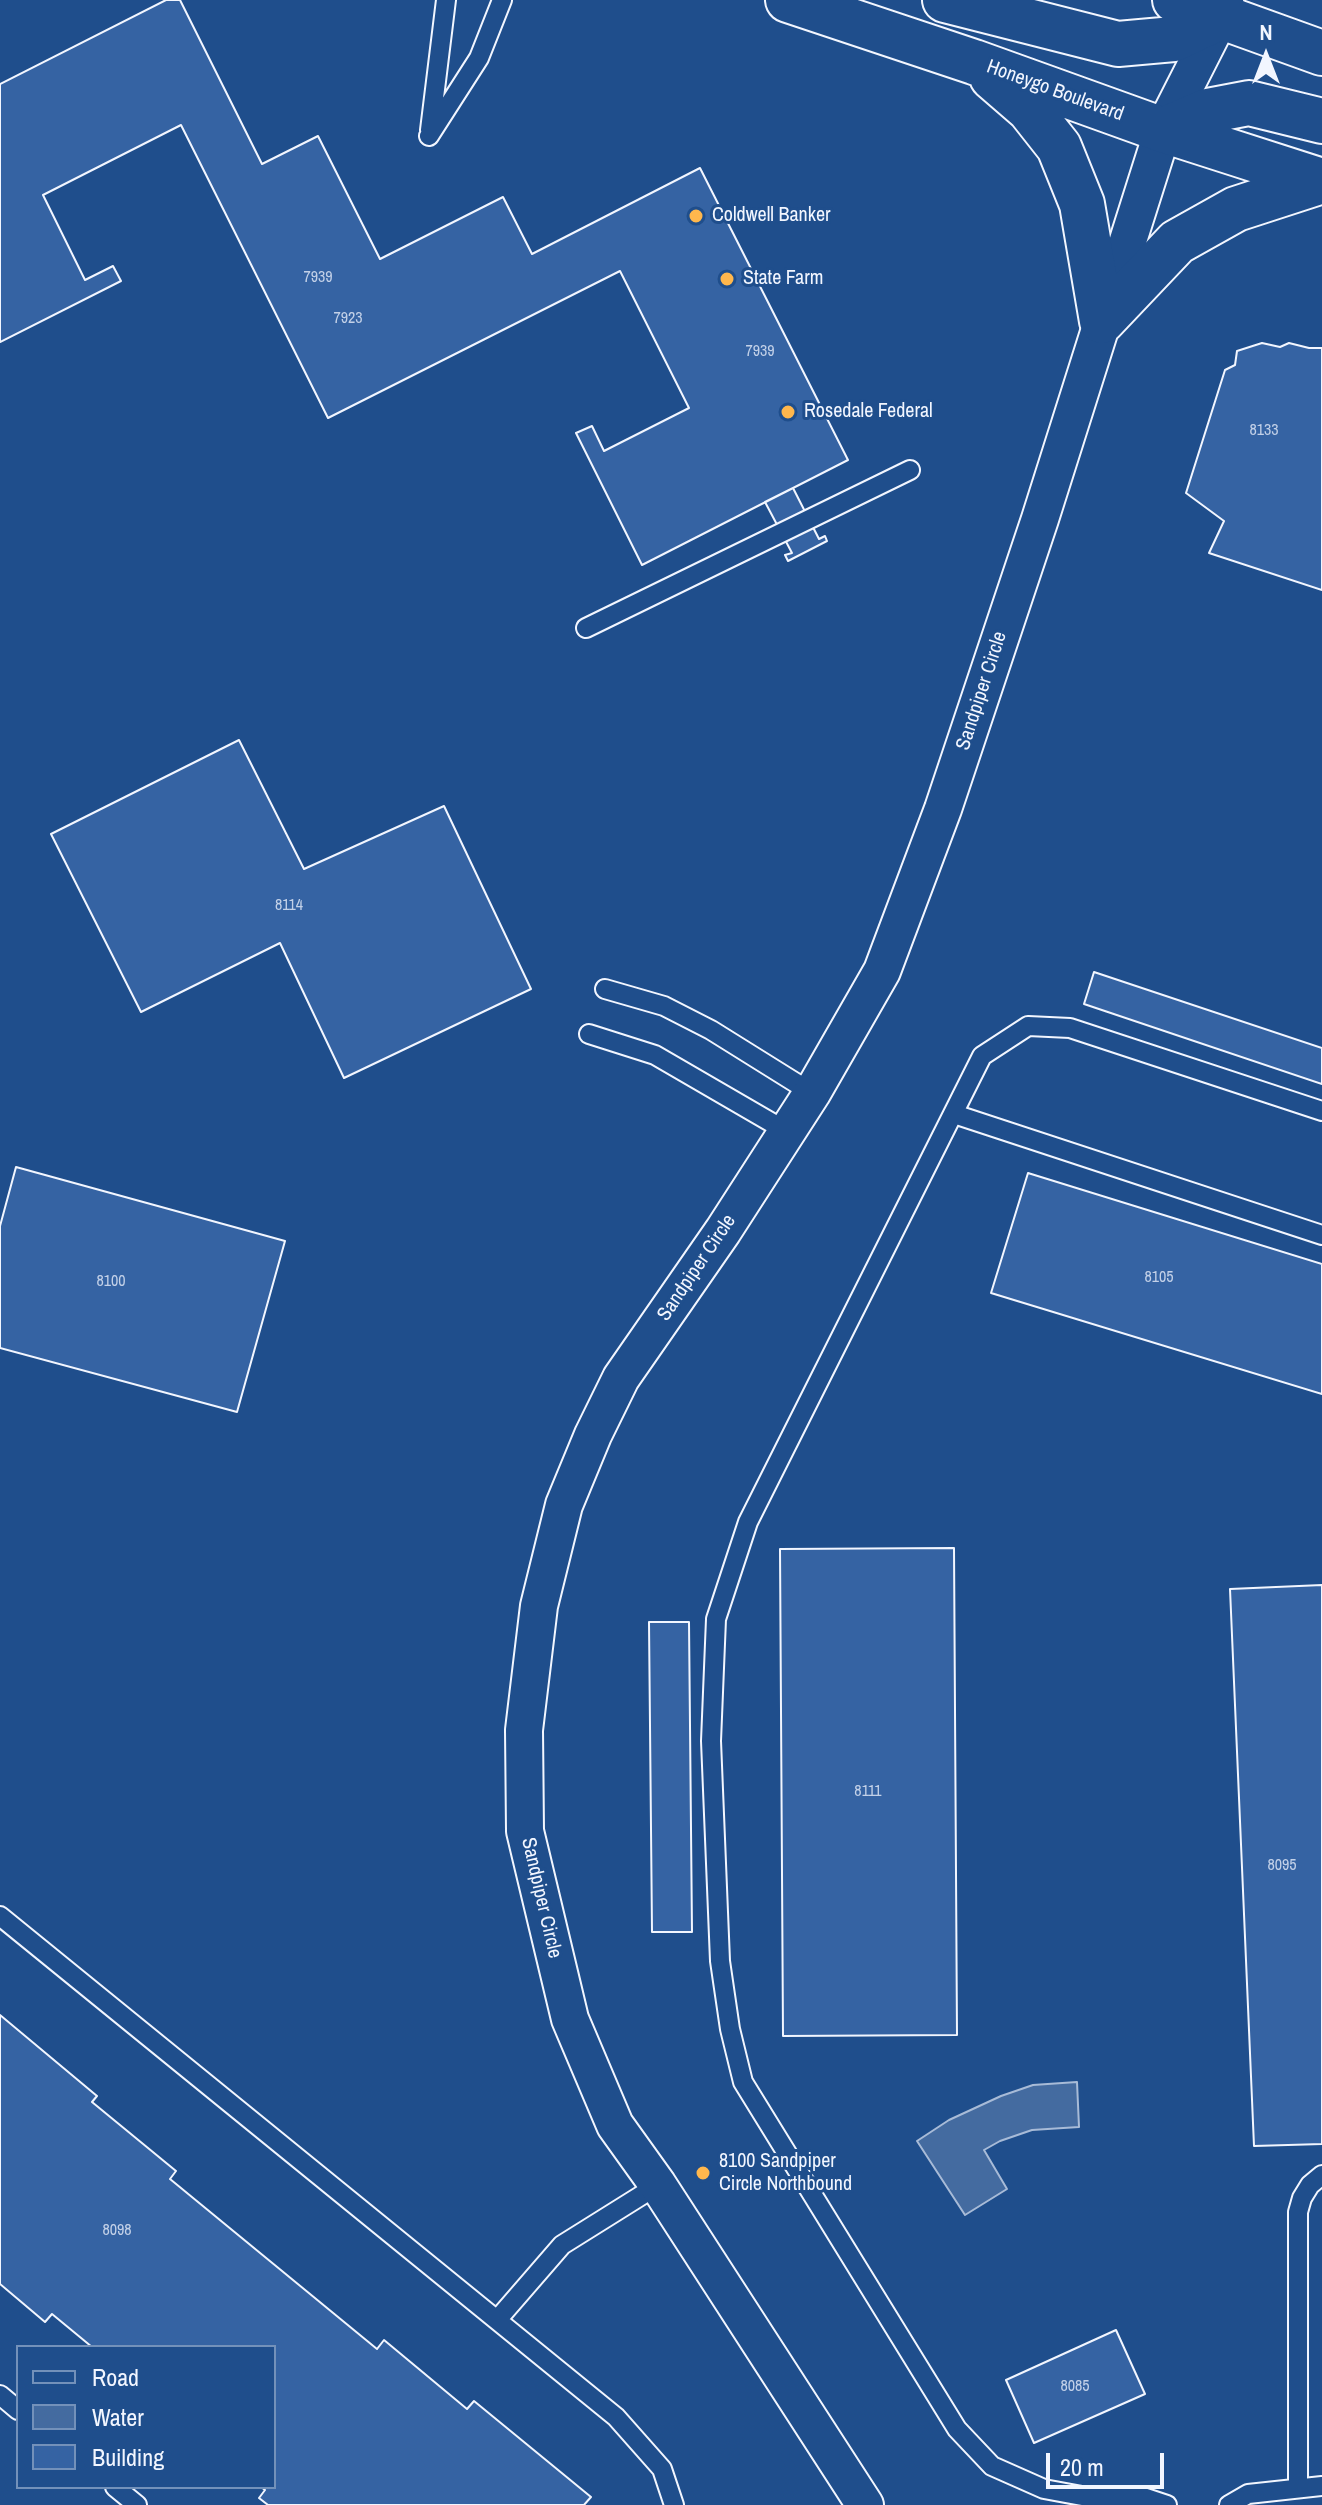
<!DOCTYPE html>
<style>
body{margin:0}
#map{position:relative;width:1322px;height:2505px;overflow:hidden;background:#1f4e8c;font-family:"Archivo Narrow",sans-serif}
canvas{display:block}
.legend{position:absolute;left:16px;top:2345px;width:260px;height:144px;box-sizing:border-box;background:#1f4e8c;border:2px solid #7391ba;margin:0;padding:10px 14px;list-style:none;font-size:24px;color:#f2f6ff}
.legend li{display:flex;align-items:center;gap:16px;height:40px}
.legend b{width:40px;border:2px solid #7391ba}
.north{position:absolute;left:1226px;top:16px;width:80px;height:80px;-webkit-text-stroke:6px #1f4e8c;paint-order:stroke;rotate:0deg;font-size:22px;font-weight:700;line-height:32px;text-align:center;color:#f2f6ff}
.north::after{content:'';display:block;margin:auto;width:28px;height:36px;background:#f2f6ff;clip-path:polygon(50% 0,100% 100%,50% 72%,0 100%)}
.scale{position:absolute;left:1046px;top:2453px;width:118px;height:36px;box-sizing:border-box;border:4px solid #f2f6ff;border-top:0;padding-left:10px;font-size:24px;line-height:28px;white-space:nowrap;color:#f2f6ff;-webkit-text-stroke:6px #1f4e8c;paint-order:stroke}
</style>
<div id="map">
<canvas width="1322" height="2505"></canvas>
<ul class="legend">
<li><b style="height:10px;background:#1f4e8c"></b>Road</li>
<li><b style="height:22px;background:#446ba0"></b>Water</li>
<li><b style="height:22px;background:#3563a3"></b>Building</li>
</ul>
<div class="north">N</div>
<div class="scale">20 m</div>
</div>
<script>
const ctx = document.querySelector('canvas').getContext('2d');
ctx.lineJoin = 'round';
function fillPath(path, color) {
  ctx.fillStyle = color;
  ctx.fill(path, 'evenodd');
}
function poly(rows) {
  const path = new Path2D();
  for (const r of rows) {
    path.moveTo(r[0], r[1]);
    for (let i = 2; i < r.length; i += 2) path.lineTo(r[i], r[i + 1]);
  }
  return path;
}
function trace(path, color, width, dash) {
  ctx.strokeStyle = color;
  ctx.lineWidth = width;
  ctx.lineCap = dash ? 'butt' : 'round';
  ctx.setLineDash(dash || []);
  ctx.stroke(path);
}
function label(font, color, halo, rows, align = 'center') {
  ctx.font = font + ' "Archivo Narrow",sans-serif';
  ctx.lineWidth = 6;
  ctx.setLineDash([]);
  ctx.textBaseline = 'middle';
  ctx.strokeStyle = halo;
  ctx.fillStyle = color;
  for (const [text, x, y, turn = 0] of rows) {
    ctx.save();
    ctx.translate(x, y);
    ctx.rotate((+turn || 0) * Math.PI / 180);
    ctx.textAlign = isNaN(turn) ? turn : align;
    if (halo) ctx.strokeText(text, 0, 0);
    ctx.fillText(text, 0, 0);
    ctx.restore();
  }
}
const water = poly([
 [1077,2082,1079,2127,1032,2130,1000,2141,984,2150,1007,2189,965,2215,917,2141,949,2120,1001,2096,1033,2085,1077,2082]
]);
const building = poly([
 [166,0,180,0,262,164,318,136,380,259,503,197,532,254,700,168,848,460,642,565,576,433,592,426,604,451,689,408,620,271,328,418,181,125,43,195,85,280,113,266,121,281,0,342,0,84,166,0],
 [1262,343,1280,347,1289,343,1309,348,1322,348,1322,590,1209,553,1224,521,1186,493,1225,370,1235,365,1237,351,1262,343],
 [793,488,819,539,825,536,827,541,788,561,785,555,792,553,765,502,793,488],
 [239,740,304,869,444,806,531,989,344,1078,280,943,141,1012,51,834,239,740],
 [1094,972,1322,1048,1322,1084,1084,1004,1094,972],
 [16,1167,285,1241,237,1412,0,1348,0,1226,16,1167],
 [1028,1173,1322,1264,1322,1394,991,1293,1028,1173],
 [954,1548,957,2035,783,2036,780,1549,954,1548],
 [1322,1585,1322,2144,1254,2146,1230,1589,1322,1585],
 [649,1622,689,1622,692,1932,652,1932,649,1622],
 [0,2015,97,2096,92,2102,176,2171,170,2179,377,2349,384,2340,467,2409,474,2401,591,2497,584,2505,268,2505,259,2498,265,2490,261,2487,274,2487,274,2347,92,2347,52,2314,45,2322,0,2284,0,2015],
 [1116,2330,1145,2394,1034,2443,1006,2380,1116,2330]
]);
const service = poly([
 [430,130,446,0],
 [429,136,479,58,502,0],
 [586,628,910,470],
 [605,989,664,1006,711,1030,812,1093],
 [589,1034,655,1055,786,1131],
 [954,1114,1322,1235],
 [0,1916,616,2417,662,2469,674,2505],
 [497,2320,562,2245,658,2185],
 [0,2395,18,2410],
 [115,2487,137,2505],
 [1298,2487,1298,2212,1302,2198,1310,2185,1322,2175],
 [1167,2505,1140,2496,1082,2496,1044,2489,992,2466,957,2429,743,2082,730,2029,720,1961,711,1741,716,1619,748,1522,982,1056,1028,1026,1070,1028,1322,1111],
 [1229,2505,1248,2494,1322,2486]
]);
const minor = poly([
 [865,2505,658,2185,615,2125,570,2019,525,1831,524,1730,539,1606,564,1505,593,1435,621,1378,723,1231,812,1093,882,971,943,809,1040,519,1163,130,1226,6]
]);
const secondary = poly([
 [788,0,974,62,1163,130,1322,181],
 [945,0,1118,44,1174,39,1223,16],
 [1175,0,1322,53],
 [992,77,1029,109,1059,147,1082,204,1102,321],
 [1163,130,1207,111,1249,103,1322,121],
 [1102,321,1177,242,1236,209,1322,181]
]);
const markers = [
 [696,216,8,"#ffb74d"],
 [727,279,8,"#ffb74d"],
 [788,412,8,"#ffb74d"],
 [703,2173,8,"#ffb74d"]
];
const numberNames = [
 ["7939",318,278],
 ["7923",348,319],
 ["7939",760,352],
 ["8133",1264,431],
 ["8114",289,906],
 ["8105",1159,1278],
 ["8100",111,1282],
 ["8111",868,1792],
 ["8095",1282,1866],
 ["8098",117,2231],
 ["8085",1075,2387]
];
const streetNames = [
 ["Honeygo Boulevard",1055,91,20],
 ["Sandpiper Circle",982,691,-72],
 ["Sandpiper Circle",697,1268,-56],
 ["Sandpiper Circle",541,1898,77]
];
const poiNames = [
 ["Coldwell Banker",712,216],
 ["State Farm",743,279],
 ["Rosedale Federal",804,412],
 ["8100 Sandpiper",719,2162],
 ["Circle Northbound",719,2185]
];
fillPath(water, '#446ba0');
trace(water, '#a8bbd7', 2);
fillPath(building, '#3563a3');
trace(building, '#f2f6ff', 2);
trace(service, '#f2f6ff', 22);
trace(minor, '#f2f6ff', 40);
trace(secondary, '#f2f6ff', 48);
trace(service, '#1f4e8c', 18);
trace(minor, '#1f4e8c', 36);
trace(secondary, '#1f4e8c', 44);
for (const [x, y, r, color] of markers) {
  const dot = new Path2D();
  dot.arc(x, y, r, 0, 2 * Math.PI);
  ctx.fillStyle = color;
  ctx.fill(dot);
  trace(dot, '#1f4e8c', 3);
}
label('16px', '#c3d1e8', null, numberNames);
label('20px', '#f2f6ff', '#1f4e8c', streetNames);
label('20px', '#f2f6ff', '#1f4e8c', poiNames, 'left');
</script>
